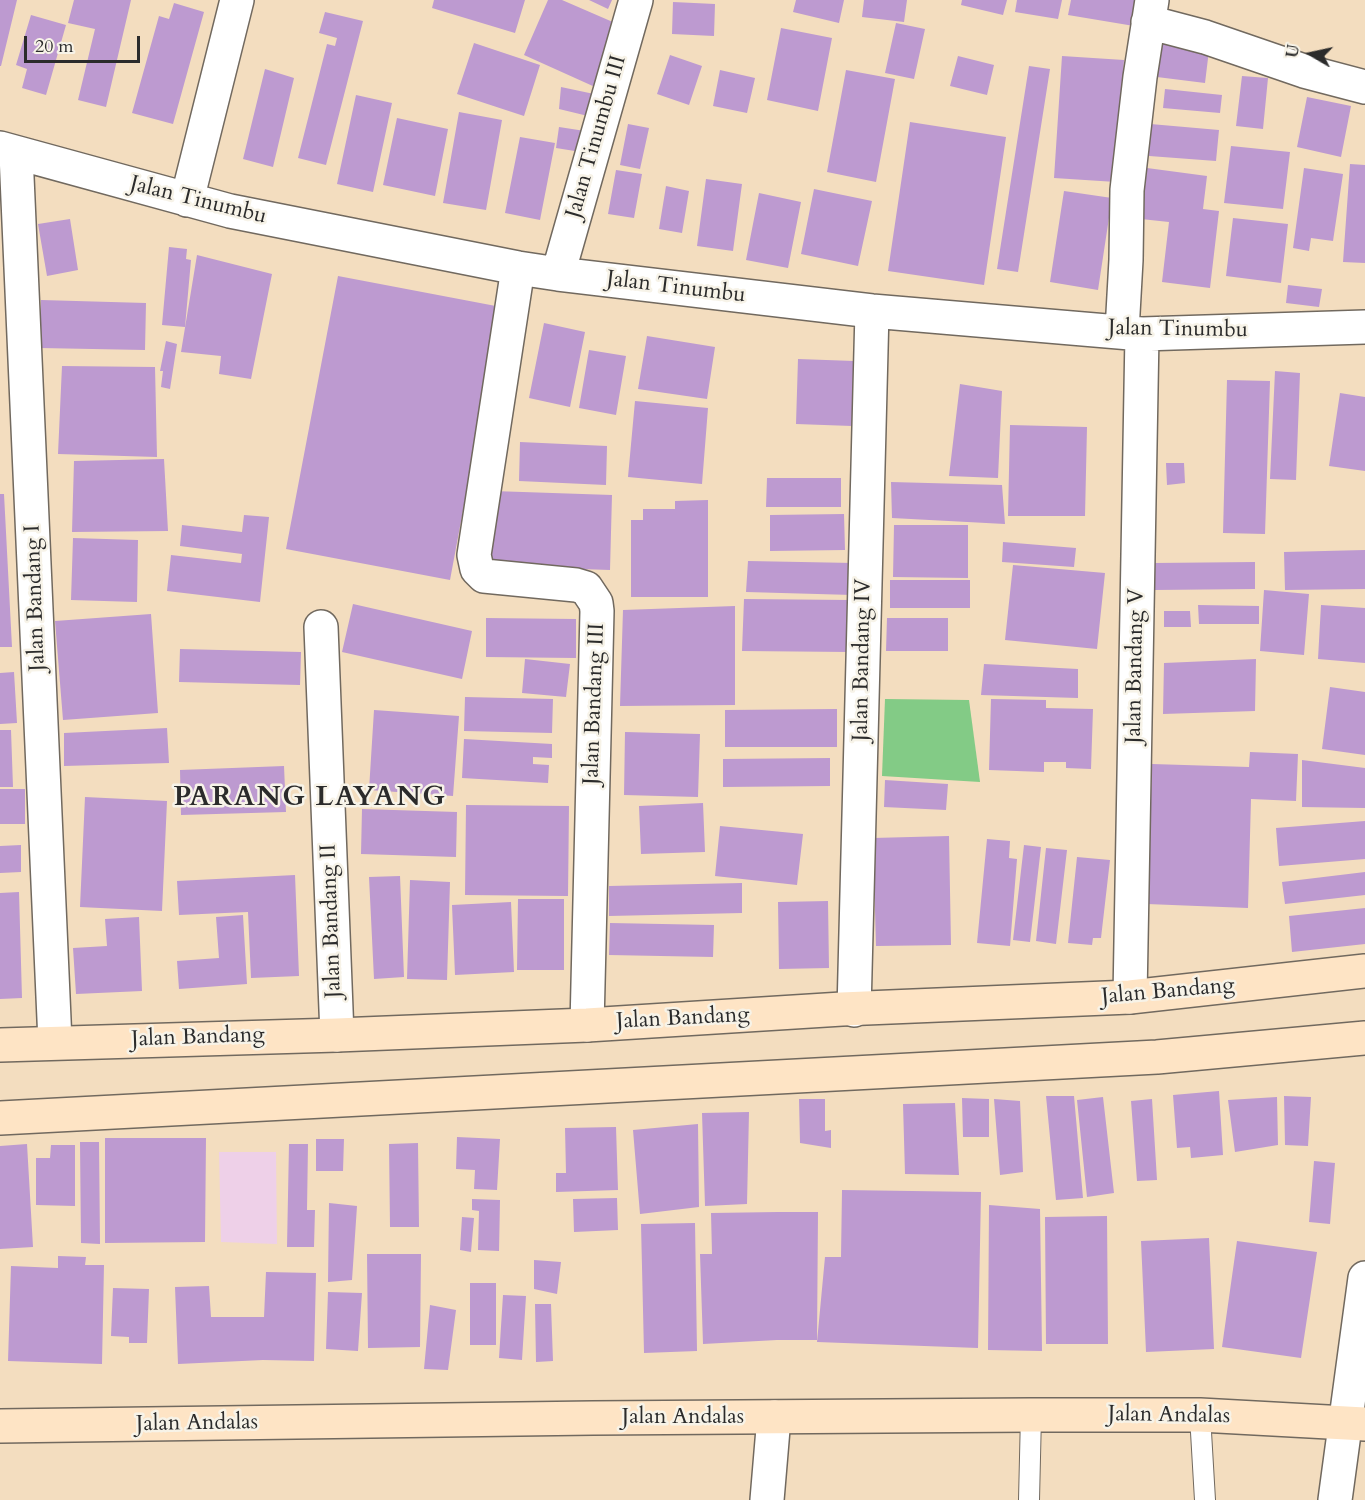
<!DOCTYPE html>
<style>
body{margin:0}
#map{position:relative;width:1365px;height:1500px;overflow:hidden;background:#f3ddbf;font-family:Cardo,serif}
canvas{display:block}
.north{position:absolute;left:1281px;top:24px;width:60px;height:60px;-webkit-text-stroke:4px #f7f3e8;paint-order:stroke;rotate:279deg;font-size:16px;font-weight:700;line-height:24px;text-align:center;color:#2b2b2b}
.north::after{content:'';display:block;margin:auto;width:21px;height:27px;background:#2b2b2b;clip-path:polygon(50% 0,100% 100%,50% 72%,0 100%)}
.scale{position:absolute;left:24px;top:36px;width:116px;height:27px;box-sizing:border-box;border:3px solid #2b2b2b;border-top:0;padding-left:8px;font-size:18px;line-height:21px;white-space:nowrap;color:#2b2b2b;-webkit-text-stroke:4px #f7f3e8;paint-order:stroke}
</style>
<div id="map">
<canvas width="1365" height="1500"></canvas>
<div class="north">U</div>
<div class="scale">20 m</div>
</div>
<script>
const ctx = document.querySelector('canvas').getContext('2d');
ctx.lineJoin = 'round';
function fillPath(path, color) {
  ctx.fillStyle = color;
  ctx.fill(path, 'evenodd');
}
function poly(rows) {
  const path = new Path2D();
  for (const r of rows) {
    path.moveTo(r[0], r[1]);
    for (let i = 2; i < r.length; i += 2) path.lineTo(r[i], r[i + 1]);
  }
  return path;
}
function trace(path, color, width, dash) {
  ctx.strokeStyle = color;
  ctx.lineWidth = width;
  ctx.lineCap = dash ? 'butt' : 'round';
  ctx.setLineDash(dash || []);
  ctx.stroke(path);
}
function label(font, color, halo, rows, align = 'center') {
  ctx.font = font + ' Cardo,serif';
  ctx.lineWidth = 5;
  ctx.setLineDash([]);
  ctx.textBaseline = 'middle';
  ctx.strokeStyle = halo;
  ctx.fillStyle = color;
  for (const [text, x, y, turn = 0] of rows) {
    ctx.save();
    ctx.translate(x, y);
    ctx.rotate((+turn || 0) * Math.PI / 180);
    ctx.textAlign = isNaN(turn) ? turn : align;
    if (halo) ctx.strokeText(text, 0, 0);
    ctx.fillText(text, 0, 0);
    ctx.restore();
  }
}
const built = poly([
 [219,1152,276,1152,277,1244,221,1242]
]);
const green = poly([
 [885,699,969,700,980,782,882,776]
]);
const building = poly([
 [0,0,17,0,1,66,0,66],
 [74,0,131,0,106,107,78,100,95,29,68,23],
 [434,0,525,0,515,33,432,8],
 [548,0,562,0,622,26,595,87,524,55],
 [589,0,612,0,608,9],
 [796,0,844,0,839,23,793,12],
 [864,0,907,0,904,22,862,17],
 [962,0,1007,0,1003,15,961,5],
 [1017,0,1062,0,1058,19,1015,12],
 [1071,0,1138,0,1134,26,1068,15],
 [673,2,715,4,714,36,672,34],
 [174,3,204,12,173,124,132,113,159,16,169,19],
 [325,12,363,21,326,165,298,158,327,44,335,46,337,38,319,33],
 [31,15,66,25,46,95,22,88,27,69,16,65],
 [896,23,925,29,914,79,885,73],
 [781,28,832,38,818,111,767,100],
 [1163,35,1210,42,1205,83,1157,77],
 [474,43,540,65,524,116,457,94],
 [670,55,702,66,689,105,657,94],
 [958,56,994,65,987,95,950,86],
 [1062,56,1124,60,1116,182,1054,178],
 [1029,66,1050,69,1018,272,997,269],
 [265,69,294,78,273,167,243,159],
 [720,70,755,78,747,113,713,106],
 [846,70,895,79,876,182,827,172],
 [1242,76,1268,78,1263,129,1236,126],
 [561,87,594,94,588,116,559,109],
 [1165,89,1222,95,1220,113,1163,108],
 [356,95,392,103,373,192,337,184],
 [1307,97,1351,106,1341,157,1297,147],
 [459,112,502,120,486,210,443,203],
 [397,118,448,129,435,196,383,185],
 [910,122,1006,137,984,285,888,271],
 [1139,123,1219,130,1216,161,1136,155],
 [628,124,649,128,640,169,620,165],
 [559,127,585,131,581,152,556,148],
 [520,137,555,143,540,220,505,213],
 [1231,146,1290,152,1283,209,1224,203],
 [1350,164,1365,165,1365,263,1343,262],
 [1147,168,1207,176,1203,209,1219,211,1210,288,1162,282,1169,222,1141,219],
 [1304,168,1343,174,1333,241,1311,238,1309,251,1293,248],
 [616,170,642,174,634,218,608,214],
 [706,179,742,184,733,251,697,246],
 [666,186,689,191,682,233,659,229],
 [814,189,872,201,858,266,801,254],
 [1064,191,1112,198,1098,290,1050,282],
 [759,193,801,202,788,268,746,260],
 [1233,218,1288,224,1281,283,1226,276],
 [70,219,78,270,47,276,38,224],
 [169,247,187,249,186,259,191,260,185,327,162,325],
 [197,255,272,274,251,379,219,374,221,356,181,352],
 [338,276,501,307,450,580,286,549],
 [1288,285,1322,289,1319,307,1286,303],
 [41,300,146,303,145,350,40,348],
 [544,323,585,332,570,407,529,398],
 [647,336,715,347,707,399,638,389],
 [166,341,177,344,170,389,161,387,163,371,160,371],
 [589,350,626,356,616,415,579,408],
 [798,359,854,361,852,426,796,424],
 [62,366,155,367,157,457,58,454],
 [1275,371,1300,373,1296,480,1270,479],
 [1227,380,1270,381,1265,534,1223,533],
 [960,384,1002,391,998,478,949,476],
 [1340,393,1365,397,1365,471,1329,466],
 [635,401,708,408,702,484,628,477],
 [1010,425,1087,427,1085,516,1008,516],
 [520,442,607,446,606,485,519,481],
 [164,459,168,531,72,532,74,461],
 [1166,463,1184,463,1185,483,1167,485],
 [767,478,841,478,841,507,766,507],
 [891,482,1002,485,1005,524,892,518],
 [493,491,612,495,610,570,490,566],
 [0,494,4,494,12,647,0,647],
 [708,500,708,597,631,597,631,520,643,520,643,509,675,509,675,501],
 [844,514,845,550,770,551,770,515],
 [244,515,269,517,260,602,167,591,171,555,241,563,242,554,180,546,182,525,242,532],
 [894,525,968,525,968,578,893,577],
 [73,538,138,540,137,602,71,600],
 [1003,542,1076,548,1074,567,1002,562],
 [1365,550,1365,589,1285,590,1284,552],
 [748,561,854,563,853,595,746,592],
 [1255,562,1255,589,1153,590,1153,563],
 [1013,565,1105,573,1097,649,1005,640],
 [890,580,970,580,970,608,890,608],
 [1264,590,1309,594,1304,655,1260,651],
 [744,599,850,600,849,652,742,651],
 [353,604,472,631,462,679,342,652],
 [1198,605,1259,606,1259,624,1199,624],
 [1321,605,1365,608,1365,663,1318,659],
 [735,606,735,705,620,706,623,610],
 [1164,611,1190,611,1191,627,1164,627],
 [151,614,158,713,63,720,55,621],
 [486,618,576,619,576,658,486,657],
 [887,618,948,618,948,651,886,651],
 [180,649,301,652,300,685,179,682],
 [525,659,570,664,566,697,522,693],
 [1256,659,1255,711,1163,714,1164,663],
 [984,664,1078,669,1078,698,981,695],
 [14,672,17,723,0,724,0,673],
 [1330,687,1365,692,1365,755,1322,749],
 [465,697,553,699,552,733,464,731],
 [991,699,1046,700,1046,708,1093,709,1091,769,1066,768,1066,762,1044,762,1044,772,989,770],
 [837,709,837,747,725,747,725,710],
 [374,710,459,716,453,796,369,790],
 [167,728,169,763,64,766,64,733],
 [0,730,11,730,13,787,0,787],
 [625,732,700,734,698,797,624,795],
 [464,739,552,744,552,758,533,757,533,764,549,765,548,783,462,778],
 [1250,752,1298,754,1296,801,1251,799,1248,908,1147,904,1152,764,1249,767],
 [830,758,830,786,723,787,723,759],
 [1302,760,1365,768,1365,808,1302,807],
 [284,766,286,812,181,815,180,770],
 [885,780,948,784,946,810,884,807],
 [0,789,25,789,25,824,0,824],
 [85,797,167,801,162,911,80,907],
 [703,803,705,852,641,854,639,806],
 [466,805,569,806,568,896,465,895],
 [362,809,457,812,456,857,361,854],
 [1365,821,1365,859,1279,866,1276,828],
 [720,826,803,834,797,885,715,876],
 [949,836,951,945,876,946,873,838],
 [987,839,1010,841,1009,858,1017,859,1010,946,977,943],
 [21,845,21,872,0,873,0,846],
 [1024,845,1041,847,1030,942,1013,940],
 [1046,848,1067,850,1056,944,1036,941],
 [1077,857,1110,860,1101,938,1093,938,1092,945,1068,943],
 [1365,872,1365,895,1285,904,1282,882],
 [295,875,299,976,251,978,248,912,179,915,177,881],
 [400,876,404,977,374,979,369,877],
 [410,880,450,882,447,980,407,979],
 [742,883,742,913,609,916,609,886],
 [19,892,22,998,0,999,0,893],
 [518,899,564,899,564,970,517,970],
 [828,901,829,968,779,969,778,902],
 [511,902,514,972,455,975,452,905],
 [1365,908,1365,944,1292,952,1289,916],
 [243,915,247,984,179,989,177,961,219,958,216,917],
 [139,917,142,991,76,994,73,948,107,946,105,919],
 [610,923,714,925,713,957,609,955],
 [1219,1091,1223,1155,1191,1158,1190,1147,1177,1148,1173,1095],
 [1046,1096,1074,1096,1083,1198,1056,1200],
 [1284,1096,1311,1097,1308,1146,1285,1145],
 [1103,1097,1114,1193,1087,1197,1077,1100],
 [1277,1097,1278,1145,1235,1152,1228,1100],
 [962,1098,989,1099,989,1137,963,1137],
 [799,1099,825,1099,825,1131,831,1130,831,1148,800,1143],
 [994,1099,1020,1101,1023,1172,1000,1175],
 [1152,1099,1157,1180,1137,1181,1131,1101],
 [955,1103,959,1175,905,1174,903,1104],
 [749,1112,747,1204,705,1206,702,1113],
 [698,1124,699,1207,640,1214,633,1130],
 [616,1127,618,1190,556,1192,556,1173,566,1173,565,1128],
 [457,1137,500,1139,497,1190,474,1189,475,1170,456,1169],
 [105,1138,206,1138,205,1242,105,1243],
 [316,1139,344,1139,343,1171,316,1171],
 [80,1142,99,1142,100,1244,81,1243],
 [418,1143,419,1227,390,1227,389,1144],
 [27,1144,33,1247,0,1249,0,1146],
 [289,1144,308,1144,307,1210,315,1210,314,1247,287,1247],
 [51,1145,75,1145,75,1206,36,1205,36,1158,50,1158],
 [1314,1161,1335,1163,1330,1224,1309,1222],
 [842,1190,981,1192,978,1348,817,1342,825,1257,841,1257],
 [617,1198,618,1230,574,1232,573,1199],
 [472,1199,500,1200,499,1251,478,1250,479,1211,472,1210],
 [329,1203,357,1206,352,1280,328,1282],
 [989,1205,1040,1209,1042,1351,988,1350],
 [778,1212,818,1212,817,1340,777,1340,703,1344,700,1254,712,1254,711,1213],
 [1107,1216,1108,1344,1046,1344,1045,1217],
 [462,1217,474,1218,471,1252,460,1250],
 [695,1223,697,1351,644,1353,641,1224],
 [1209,1238,1214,1349,1146,1352,1141,1241],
 [1237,1241,1317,1252,1301,1358,1222,1347],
 [367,1254,421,1254,420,1347,368,1348],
 [58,1256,86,1257,85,1265,104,1265,102,1364,8,1361,11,1266,58,1268],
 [534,1260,561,1262,557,1294,534,1289],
 [266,1272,316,1273,314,1361,263,1360,178,1364,175,1287,209,1286,211,1317,264,1317],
 [470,1283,496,1283,496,1345,470,1345],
 [113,1288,149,1289,147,1343,129,1343,129,1337,111,1336],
 [328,1292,362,1293,358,1351,326,1349],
 [503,1295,526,1296,522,1360,499,1358],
 [535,1304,551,1304,553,1361,536,1362],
 [430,1305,456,1310,448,1370,424,1369]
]);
const lane = poly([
 [1200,1415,1205,1500],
 [1029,1500,1031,1415]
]);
const street = poly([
 [1148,22,1205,37,1304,71,1365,87],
 [0,148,230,211,518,268,558,274,872,311,1142,334,1365,327],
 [16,154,55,1042],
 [187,200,237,0],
 [518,268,474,555,477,569,484,576,576,585,586,588,596,603,597,611,587,1025],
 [558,274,636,0],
 [1122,331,1126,260,1127,190,1140,77,1152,0],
 [321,627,337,1035],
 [1130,997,1142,334],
 [854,1010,872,311],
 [767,1500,774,1417],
 [1335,1500,1365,1278]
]);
const secondary = poly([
 [0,1045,337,1035,587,1025,842,1009,1130,997,1365,971],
 [0,1118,1157,1057,1365,1038],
 [0,1426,593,1418,1031,1415,1200,1415,1365,1424]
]);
const streetNames = [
 ["Jalan Tinumbu III",597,137,-74],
 ["Jalan Tinumbu",198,201,14],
 ["Jalan Tinumbu",676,288,7],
 ["Jalan Tinumbu",1178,330,1],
 ["Jalan Bandang I",36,598,-92],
 ["Jalan Bandang IV",863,660,-89],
 ["Jalan Bandang V",1136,666,-89],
 ["Jalan Bandang III",595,704,-88],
 ["Jalan Bandang II",332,921,-92],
 ["Jalan Bandang",1168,992,-5],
 ["Jalan Bandang",683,1019,-3],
 ["Jalan Bandang",198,1038,-2],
 ["Jalan Andalas",1169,1416,1],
 ["Jalan Andalas",683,1418],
 ["Jalan Andalas",197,1424,-1]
];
const districtNames = [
 ["PARANG LAYANG",310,799]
];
fillPath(built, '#eed0e8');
fillPath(green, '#83cb86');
fillPath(building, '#bd9ad0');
trace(lane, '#71695f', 22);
trace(street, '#71695f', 36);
trace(secondary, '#71695f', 36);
trace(lane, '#fff', 20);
trace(street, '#fff', 33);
trace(secondary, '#fee4c5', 33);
label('22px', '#2b2b2b', '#f7f3e8', streetNames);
ctx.letterSpacing = '1.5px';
label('bold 28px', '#2b2b2b', '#f7f3e8', districtNames);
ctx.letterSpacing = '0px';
</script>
